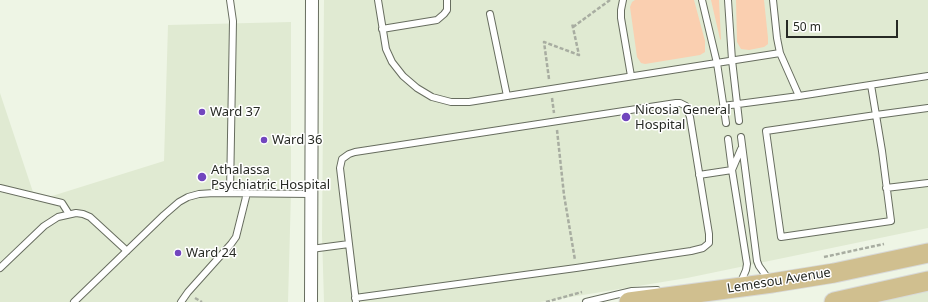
<!DOCTYPE html>
<style>
body{margin:0}
#map{position:relative;width:928px;height:302px;overflow:hidden;background:#eef5e5;font-family:"Noto Sans",sans-serif}
canvas{display:block}
.scale{position:absolute;left:786px;top:20px;width:112px;height:18px;box-sizing:border-box;border:2px solid #272a24;border-top:0;padding-left:5px;font-size:12px;line-height:14px;white-space:nowrap;color:#272a24;-webkit-text-stroke:3px #fff;paint-order:stroke}
</style>
<div id="map">
<canvas width="928" height="302"></canvas>
<div class="scale">50 m</div>
</div>
<script>
const ctx = document.querySelector('canvas').getContext('2d');
ctx.lineJoin = 'round';
function fillPath(path, color) {
  ctx.fillStyle = color;
  ctx.fill(path, 'evenodd');
}
function poly(rows) {
  const path = new Path2D();
  for (const r of rows) {
    path.moveTo(r[0], r[1]);
    for (let i = 2; i < r.length; i += 2) path.lineTo(r[i], r[i + 1]);
  }
  return path;
}
function trace(path, color, width, dash) {
  ctx.strokeStyle = color;
  ctx.lineWidth = width;
  ctx.lineCap = dash ? 'butt' : 'round';
  ctx.setLineDash(dash || []);
  ctx.stroke(path);
}
function label(font, color, halo, rows, align = 'center') {
  ctx.font = font + ' "Noto Sans",sans-serif';
  ctx.lineWidth = 3;
  ctx.setLineDash([]);
  ctx.textBaseline = 'middle';
  ctx.strokeStyle = halo;
  ctx.fillStyle = color;
  for (const [text, x, y, turn = 0] of rows) {
    ctx.save();
    ctx.translate(x, y);
    ctx.rotate((+turn || 0) * Math.PI / 180);
    ctx.textAlign = isNaN(turn) ? turn : align;
    if (halo) ctx.strokeText(text, 0, 0);
    ctx.fillText(text, 0, 0);
    ctx.restore();
  }
}
const built = poly([
 [324,0,928,0,928,228,687,278,540,302,324,302,322,235],
 [291,22,291,193,288,302,0,302,0,93,36,201,164,161,168,25],
 [928,291,928,302,869,302]
]);
const green = poly([
 [635,0,694,0,705,41,705,52,700,55,645,64,641,63,637,57,630,7,632,2],
 [711,0,719,0,721,40,720,39],
 [736,0,764,0,768,38,768,44,764,47,749,50,741,49,737,42]
]);
const path = poly([
 [573,27,610,0],
 [549,79,544,42,579,55,572,23],
 [552,98,554,113],
 [557,130,564,195,575,260],
 [824,257,884,244],
 [195,298,202,302],
 [546,302,582,292]
]);
const lane = poly([
 [378,0,386,49,392,62,403,76,417,88,432,97,451,102,469,102,507,96,780,53],
 [623,0,621,10,621,18,631,76],
 [702,0,717,63,726,123],
 [728,0,732,60,739,121],
 [773,0,777,38,780,53,799,96],
 [490,14,507,96],
 [382,29,437,20,444,14,447,10,447,0],
 [871,85,882,151,891,221,781,237,766,131,876,115,928,108],
 [723,106,799,96,928,76],
 [741,137,757,261,759,266,769,280],
 [728,139,732,170,747,264,746,270,740,284],
 [699,175,732,170,741,149],
 [0,188,62,203,69,214],
 [886,188,928,183],
 [230,193,233,21,230,0],
 [311,249,349,244],
 [0,268,44,226,58,217,76,213,83,214,90,217,127,251],
 [355,298,576,268,691,251,703,248,709,243,709,234,690,117,686,106,680,103,676,103,355,152,349,154,342,159,340,168,349,244,356,302],
 [74,302,164,215,179,202,188,197,199,194,214,193,311,194],
 [181,302,188,292,231,244,236,237,247,193],
 [586,302,632,291,657,290]
]);
const street = poly([
 [311,302,312,0]
]);
const primary = poly([
 [629,302,772,283,834,273,928,253],
 [834,302,928,281]
]);
const markers = [
 [202,112,4,"#7246be"],
 [626,117,5,"#7246be"],
 [264,140,4,"#7246be"],
 [202,177,5,"#7246be"],
 [178,253,4,"#7246be"]
];
const poiNames = [
 ["Nicosia General",635,110],
 ["Hospital",635,125],
 ["Ward 37",210,112],
 ["Ward 36",272,140],
 ["Athalassa",211,170],
 ["Psychiatric Hospital",211,185],
 ["Ward 24",186,253]
];
const streetNames = [
 ["Lemesou Avenue",779,281,-9]
];
fillPath(built, '#e0ead2');
fillPath(green, '#facfb0');
trace(lane, '#676d5f', 8);
trace(street, '#676d5f', 14);
trace(primary, '#d8d9d8', 21);
trace(path, '#a8ada1', 2.5, [4, 2]);
trace(lane, '#fff', 6);
trace(street, '#fff', 12);
trace(primary, '#d0bf8f', 19);
for (const [x, y, r, color] of markers) {
  const dot = new Path2D();
  dot.arc(x, y, r, 0, 2 * Math.PI);
  ctx.fillStyle = color;
  ctx.fill(dot);
  trace(dot, '#fff', 1.5);
}
label('13px', '#272a24', '#fff', poiNames, 'left');
label('13px', '#272a24', '#fff', streetNames);
</script>
